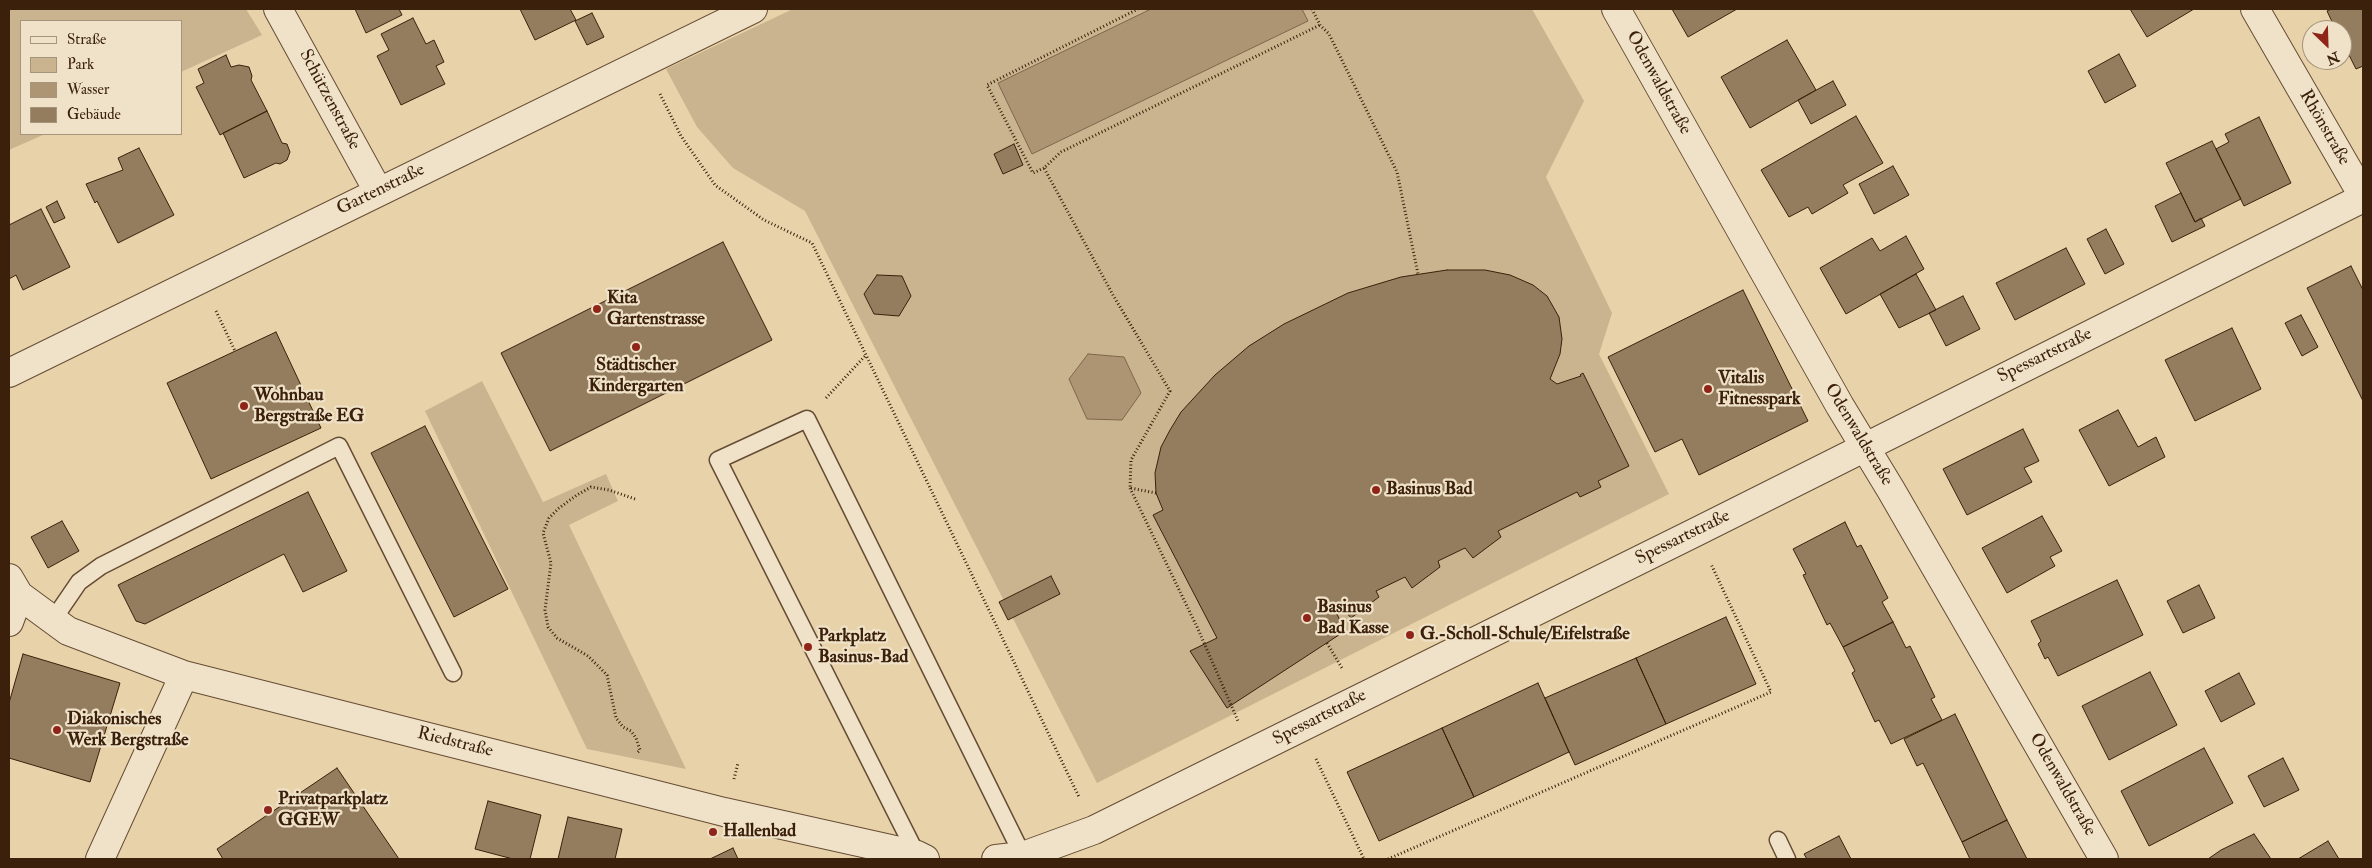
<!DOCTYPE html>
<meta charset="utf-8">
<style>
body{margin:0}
#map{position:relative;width:2372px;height:868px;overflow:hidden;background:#e7d2aa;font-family:"IM FELL Double Pica",serif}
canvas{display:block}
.frame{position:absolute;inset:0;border:10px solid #3b200b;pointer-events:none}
.legend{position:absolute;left:20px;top:20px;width:162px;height:115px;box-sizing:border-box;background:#efe2c8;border:1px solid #a7947c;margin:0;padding:6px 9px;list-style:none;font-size:15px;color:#3b200b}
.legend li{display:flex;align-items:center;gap:10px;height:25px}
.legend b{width:25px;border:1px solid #a7947c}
.north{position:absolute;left:2302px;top:20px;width:50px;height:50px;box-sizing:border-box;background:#efe2c8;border:1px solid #a7947c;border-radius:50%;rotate:156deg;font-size:14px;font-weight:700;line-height:20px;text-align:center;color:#3b200b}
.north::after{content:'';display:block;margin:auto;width:18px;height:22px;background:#8f2418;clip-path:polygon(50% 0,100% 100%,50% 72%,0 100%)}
</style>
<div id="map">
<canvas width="2372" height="868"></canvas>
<div class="frame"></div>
<ul class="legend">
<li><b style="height:6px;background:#efe2c8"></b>Straße</li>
<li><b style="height:14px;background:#cab48f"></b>Park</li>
<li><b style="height:14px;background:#ad9574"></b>Wasser</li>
<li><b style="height:14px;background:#947d5e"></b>Gebäude</li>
</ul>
<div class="north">N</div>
</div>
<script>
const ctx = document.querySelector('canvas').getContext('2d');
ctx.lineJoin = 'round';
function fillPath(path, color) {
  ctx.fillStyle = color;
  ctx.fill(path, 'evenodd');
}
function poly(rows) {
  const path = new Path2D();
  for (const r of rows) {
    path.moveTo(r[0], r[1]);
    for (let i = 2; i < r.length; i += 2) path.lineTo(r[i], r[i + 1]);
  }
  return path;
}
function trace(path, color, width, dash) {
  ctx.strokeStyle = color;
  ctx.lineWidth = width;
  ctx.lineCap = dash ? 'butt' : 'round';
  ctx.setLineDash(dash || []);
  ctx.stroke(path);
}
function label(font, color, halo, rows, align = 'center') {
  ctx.font = font + ' "IM FELL Double Pica",serif';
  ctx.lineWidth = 4.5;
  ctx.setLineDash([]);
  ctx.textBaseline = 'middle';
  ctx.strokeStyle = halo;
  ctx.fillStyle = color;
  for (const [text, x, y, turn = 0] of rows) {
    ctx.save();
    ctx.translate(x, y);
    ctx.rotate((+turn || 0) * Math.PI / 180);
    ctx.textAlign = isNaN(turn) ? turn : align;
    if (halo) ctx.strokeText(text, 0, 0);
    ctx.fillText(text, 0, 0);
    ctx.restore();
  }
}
const green = poly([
 [9,9,246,9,262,35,181,72,181,21,21,21,21,134,45,134,9,150],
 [793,9,1532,9,1584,101,1546,177,1612,313,1599,354,1669,494,1097,783,805,211,733,168,697,127,666,69],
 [482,381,543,502,606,474,618,501,569,525,686,769,587,749,425,411]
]);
const water = poly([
 [1151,9,1302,9,1308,21,1032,154,998,83,1151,9],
 [1088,354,1124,357,1141,393,1122,420,1087,419,1069,379,1088,354]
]);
const building = poly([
 [355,9,399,9,402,15,366,33,355,9],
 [520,9,570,9,576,20,535,40,520,9],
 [1672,9,1737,9,1688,37,1672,9],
 [2130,9,2194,9,2147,37,2130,9],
 [2331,9,2363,9,2363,66,2356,69,2342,41,2342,30,2336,30,2327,11,2331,9],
 [592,13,604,37,587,45,575,21,592,13],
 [413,18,426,44,434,40,444,62,436,66,445,84,401,105,377,56,389,50,381,34,413,18],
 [1787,40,1816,90,1750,128,1721,77,1787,40],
 [2119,54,2136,86,2105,103,2088,71,2119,54],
 [226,55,231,67,239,65,249,67,252,76,251,80,267,111,220,135,196,87,204,83,198,69,226,55],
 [1833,81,1846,105,1811,124,1798,100,1833,81],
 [267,111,282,143,287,144,290,152,287,160,280,164,276,163,244,178,223,133,267,111],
 [1856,116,1883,163,1843,185,1848,193,1812,214,1808,207,1789,217,1761,170,1856,116],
 [2259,117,2291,183,2244,206,2216,149,2229,142,2225,134,2259,117],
 [2212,141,2241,199,2195,222,2166,163,2212,141],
 [1014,144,1023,165,1003,174,994,154,1014,144],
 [139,148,174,215,118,243,97,201,95,203,86,184,123,170,118,158,139,148],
 [1893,166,1909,195,1874,214,1859,184,1893,166],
 [2181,193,2195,222,2201,218,2205,226,2172,242,2155,206,2181,193],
 [57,201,65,218,54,223,46,207,57,201],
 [41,209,70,267,23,290,16,275,9,279,9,225,41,209],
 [2106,229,2124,264,2105,274,2087,239,2106,229],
 [1906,236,1924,269,1846,314,1820,268,1872,238,1880,251,1906,236],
 [723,242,772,340,550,451,501,353,723,242],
 [2066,248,2085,284,2015,320,1996,283,2066,248],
 [2351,266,2363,290,2363,401,2307,288,2351,266],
 [1447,270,1485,270,1510,275,1533,285,1547,296,1559,317,1562,339,1560,354,1550,379,1557,384,1581,376,1580,375,1583,373,1629,466,1598,481,1601,487,1580,497,1577,492,1498,531,1501,537,1473,558,1465,548,1438,561,1440,567,1412,588,1405,577,1376,591,1379,597,1351,618,1343,608,1336,612,1345,631,1227,708,1190,651,1217,638,1153,515,1163,510,1156,493,1155,473,1161,447,1170,430,1181,412,1215,375,1249,346,1284,324,1348,293,1401,277,1447,270],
 [1916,274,1936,310,1899,328,1880,294,1916,274],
 [877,275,902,276,911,296,899,316,874,314,864,294,877,275],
 [1743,290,1808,421,1699,475,1682,439,1655,452,1608,357,1743,290],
 [1963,296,1980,329,1946,346,1929,313,1963,296],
 [2301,315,2318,347,2302,356,2285,323,2301,315],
 [2232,328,2261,389,2195,421,2165,360,2232,328],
 [276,332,321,428,211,479,167,383,276,332],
 [2118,410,2138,447,2156,437,2165,457,2109,486,2079,430,2118,410],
 [425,426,508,589,454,617,371,453,425,426],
 [2023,429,2039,461,2024,468,2032,482,1967,515,1943,469,2023,429],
 [308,492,347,571,303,592,284,554,145,624,136,621,118,585,308,492],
 [2042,516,2062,551,2050,557,2055,566,2007,593,1982,548,2042,516],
 [62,521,79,551,48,568,31,537,62,521],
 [1845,522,1857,547,1861,545,1888,598,1882,602,1893,622,1843,647,1830,623,1827,625,1803,575,1806,574,1793,549,1845,522],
 [1051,576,1060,594,1008,620,999,602,1051,576],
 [2117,580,2143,635,2058,676,2048,657,2045,659,2038,644,2041,641,2031,621,2117,580],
 [2199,585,2215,618,2183,633,2167,601,2199,585],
 [1726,617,1756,684,1666,724,1636,658,1726,617],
 [1893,622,1906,648,1910,646,1935,697,1931,699,1942,720,1891,744,1879,720,1875,722,1852,673,1855,671,1843,647,1893,622],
 [23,654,120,683,90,782,9,758,9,703,23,654],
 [1636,658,1666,724,1575,765,1545,698,1636,658],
 [2150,672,2177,725,2109,760,2082,706,2150,672],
 [2239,673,2255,704,2221,722,2205,691,2239,673],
 [1538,683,1569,752,1474,797,1442,728,1538,683],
 [1955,714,2007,820,1962,842,1923,763,1917,766,1904,739,1955,714],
 [1442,728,1474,797,1379,841,1347,772,1442,728],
 [2204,748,2233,803,2149,846,2121,791,2204,748],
 [2283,758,2299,790,2264,807,2248,776,2283,758],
 [337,768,399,859,223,859,217,849,337,768],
 [488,801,541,815,530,859,513,859,475,849,488,801],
 [568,817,622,829,615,859,558,859,568,817],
 [2007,820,2027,859,1970,859,1962,842,2007,820],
 [2254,834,2271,859,2208,859,2221,850,2254,834],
 [1839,836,1851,859,1807,859,1804,854,1839,836],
 [2328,841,2339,859,2298,859,2328,841],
 [733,848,738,859,710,859,733,848]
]);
const path = poly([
 [1312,9,1320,25,1329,34,1397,172,1418,274],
 [660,94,681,136,715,185,764,220,812,243,1079,797],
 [1044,168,1033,173,987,85,1138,9],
 [216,311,235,351],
 [826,398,866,355],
 [1130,488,1198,629,1238,721],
 [1156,493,1130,488,1131,460,1170,391,1113,295,1044,168,1061,152,1320,25],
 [635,499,609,490,591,487,577,495,559,508,549,518,543,533,551,563,545,610,548,627,557,638,588,656,607,675,616,718,623,727,631,731,636,738,640,750,637,753],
 [1327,643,1342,668],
 [1316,759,1364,859],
 [734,779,738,763],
 [1388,859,1771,692,1711,564]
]);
const lane = poly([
 [53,620,79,582,101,566,339,446,453,673],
 [1778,840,1787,859],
 [917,855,718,460,807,419,1023,856]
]);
const street = poly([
 [278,9,378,191],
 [1616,9,1840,406,1891,490,2104,859],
 [2255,9,2363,196],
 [9,373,753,9],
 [9,578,19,595,68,631,184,675,724,812,917,855,925,859],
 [9,622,19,595],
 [100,859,184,675],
 [996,859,1023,856,1094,830,1696,532,2363,198]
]);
const markers = [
 [597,309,5,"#8f2418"],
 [636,347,5,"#8f2418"],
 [1708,389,5,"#8f2418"],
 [244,406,5,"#8f2418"],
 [1376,490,5,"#8f2418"],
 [1307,618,5,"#8f2418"],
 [1410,635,5,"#8f2418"],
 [808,647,5,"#8f2418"],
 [57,730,5,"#8f2418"],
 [268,810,5,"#8f2418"],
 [713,832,5,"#8f2418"]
];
const streetNames = [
 ["Odenwaldstraße",1658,83,61],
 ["Schützenstraße",329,100,62],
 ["Rhönstraße",2324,128,60],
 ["Gartenstraße",381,190,-26],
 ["Spessartstraße",2045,356,-26],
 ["Odenwaldstraße",1858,435,59],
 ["Spessartstraße",1683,538,-26],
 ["Spessartstraße",1320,718,-27],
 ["Riedstraße",455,743,14],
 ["Odenwaldstraße",2062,785,60]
];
const poiNames = [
 ["Kita",607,299],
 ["Gartenstrasse",607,320],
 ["Städtischer",636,366,"center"],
 ["Kindergarten",636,387,"center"],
 ["Vitalis",1718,379],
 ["Fitnesspark",1718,400],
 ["Wohnbau",254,396],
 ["Bergstraße EG",254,417],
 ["Basinus Bad",1386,490],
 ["Basinus",1317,608],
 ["Bad Kasse",1317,629],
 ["G.-Scholl-Schule/Eifelstraße",1420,635],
 ["Parkplatz",818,637],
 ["Basinus-Bad",818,658],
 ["Diakonisches",67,720],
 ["Werk Bergstraße",67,741],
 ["Privatparkplatz",278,800],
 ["GGEW",278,821],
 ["Hallenbad",723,832]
];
fillPath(green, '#cab48f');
fillPath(water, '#ad9574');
trace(water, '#7f664a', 1);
fillPath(building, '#947d5e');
trace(building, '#3b200b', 1);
trace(lane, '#664c33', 19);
trace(street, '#664c33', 30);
trace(path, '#3b200b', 3, [1, 2.5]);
trace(lane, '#efe2c8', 16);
trace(street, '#efe2c8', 28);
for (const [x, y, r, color] of markers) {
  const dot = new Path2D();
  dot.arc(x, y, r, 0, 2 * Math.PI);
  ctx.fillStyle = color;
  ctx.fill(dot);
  trace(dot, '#efe2c8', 2);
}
label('18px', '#3b200b', '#efe2c8', streetNames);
label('bold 18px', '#3b200b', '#efe2c8', poiNames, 'left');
</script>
